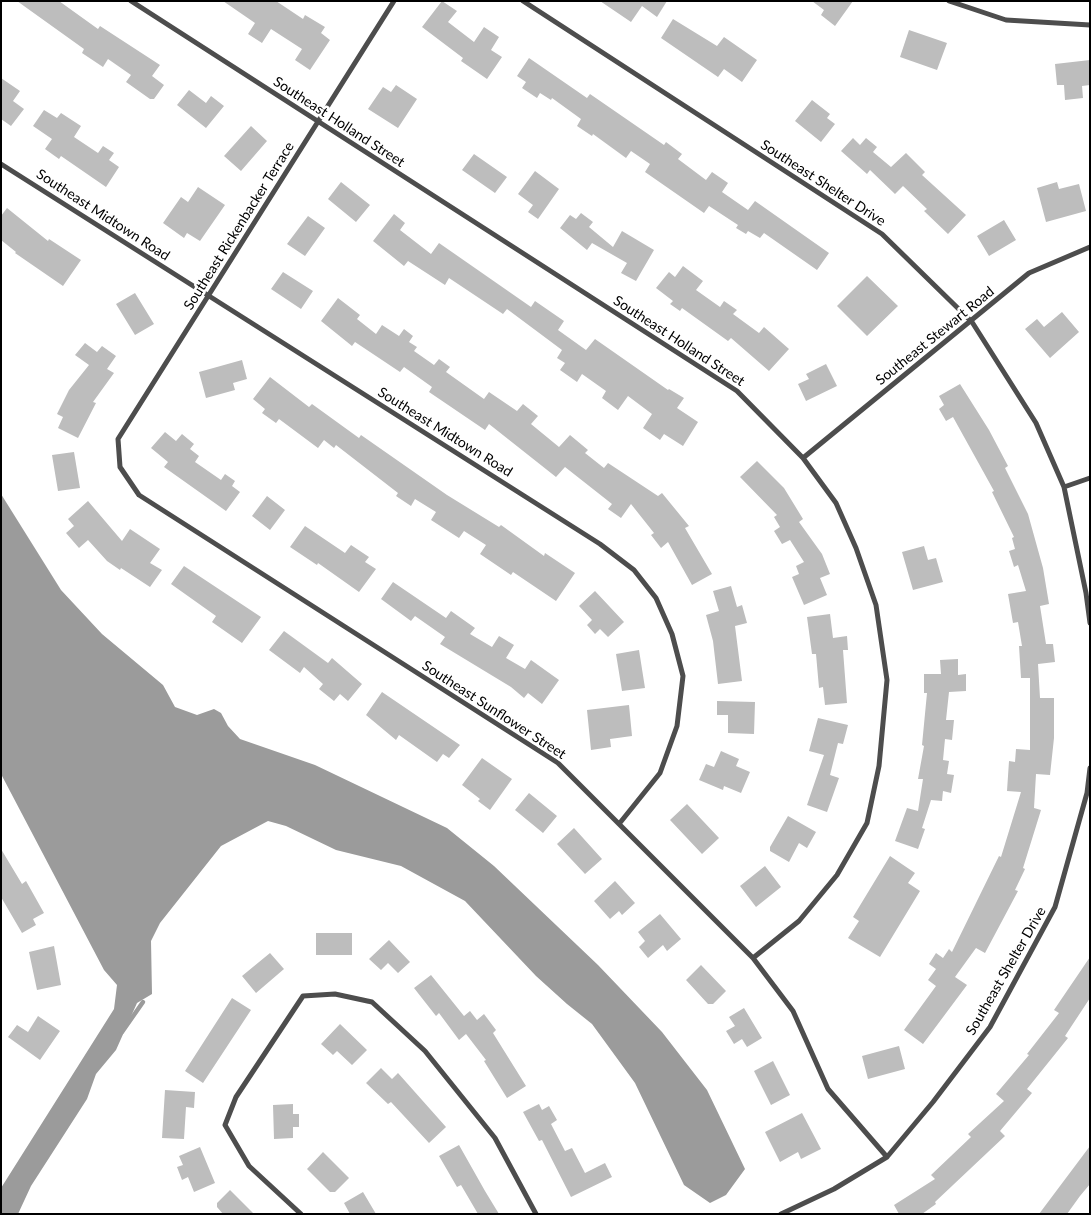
<!DOCTYPE html>
<style>
body{margin:0}
#map{position:relative;width:1091px;height:1215px;overflow:hidden;background:#fff;font-family:Lato,sans-serif}
canvas{display:block}
.frame{position:absolute;inset:0;border:2px solid #000;pointer-events:none}
</style>
<div id="map">
<canvas width="1091" height="1215"></canvas>
<div class="frame"></div>
</div>
<script>
const ctx = document.querySelector('canvas').getContext('2d');
ctx.lineJoin = 'round';
function fillPath(path, color) {
  ctx.fillStyle = color;
  ctx.fill(path, 'evenodd');
}
function poly(rows) {
  const path = new Path2D();
  for (const r of rows) {
    path.moveTo(r[0], r[1]);
    for (let i = 2; i < r.length; i += 2) path.lineTo(r[i], r[i + 1]);
  }
  return path;
}
function trace(path, color, width, dash) {
  ctx.strokeStyle = color;
  ctx.lineWidth = width;
  ctx.lineCap = dash ? 'butt' : 'round';
  ctx.setLineDash(dash || []);
  ctx.stroke(path);
}
function label(font, color, halo, rows, align = 'center') {
  ctx.font = font + ' Lato,sans-serif';
  ctx.lineWidth = 5;
  ctx.setLineDash([]);
  ctx.textBaseline = 'middle';
  ctx.strokeStyle = halo;
  ctx.fillStyle = color;
  for (const [text, x, y, turn = 0] of rows) {
    ctx.save();
    ctx.translate(x, y);
    ctx.rotate((+turn || 0) * Math.PI / 180);
    ctx.textAlign = isNaN(turn) ? turn : align;
    if (halo) ctx.strokeText(text, 0, 0);
    ctx.fillText(text, 0, 0);
    ctx.restore();
  }
}
const water = poly([
 [1,494,61,590,102,634,163,685,175,707,197,715,214,709,221,713,228,726,240,739,315,765,447,828,494,866,598,965,662,1032,707,1090,745,1169,726,1195,710,1203,684,1185,635,1083,592,1024,567,1004,536,976,465,901,401,866,336,850,286,826,268,821,221,846,160,923,151,941,152,994,137,1003,116,1050,96,1074,87,1099,31,1186,18,1214,1,1214,1,1188,114,1009,117,985,104,970,1,774]
]);
const stream = poly([
 [122,1032,143,1002]
]);
const building = poly([
 [17,1,59,1,98,29,100,26,160,65,152,76,164,85,154,99,150,99,126,82,131,75,108,59,103,67,82,53,84,49],
 [223,1,276,1,303,19,305,15,325,27,321,33,330,40,310,70,295,60,302,49,271,29,262,43,248,34,255,23],
 [442,1,457,11,448,22,474,42,484,27,499,37,491,50,502,57,487,79,461,61,463,58,422,27],
 [600,1,667,1,657,17,642,6,631,22],
 [812,1,853,1,835,26,821,15,824,10],
 [673,19,717,46,724,37,757,60,742,82,724,69,718,77,661,38],
 [909,30,947,43,937,70,900,57],
 [529,58,587,98,590,94,664,145,666,142,682,154,678,159,706,180,712,172,728,183,722,192,748,210,755,201,829,253,817,270,764,233,760,238,748,231,746,234,736,228,738,225,709,206,704,213,645,172,650,164,631,151,626,158,593,134,592,136,577,126,581,119,552,98,551,100,540,93,537,98,522,88,526,82,517,76],
 [1090,60,1090,85,1082,86,1083,98,1065,100,1064,85,1057,85,1055,64],
 [1,78,20,91,13,101,24,109,11,126,1,119],
 [396,85,417,99,398,128,368,109,383,87,391,92],
 [189,90,206,103,211,96,224,106,206,128,177,105],
 [812,100,830,114,827,118,835,124,821,142,795,121],
 [44,110,57,118,61,113,81,126,74,137,98,153,103,146,114,153,109,160,119,167,106,187,61,156,59,159,45,149,52,139,33,126],
 [251,126,267,141,241,171,224,156],
 [853,138,860,145,866,138,877,147,873,152,891,167,906,153,925,172,922,175,966,215,948,234,924,211,927,209,903,186,895,194,870,170,867,174,841,151],
 [474,154,507,177,495,193,462,170],
 [535,171,559,189,538,219,528,212,533,205,518,194],
 [341,182,370,205,356,222,328,199],
 [1057,182,1059,189,1079,184,1086,211,1046,222,1037,188],
 [198,187,225,205,200,241,187,233,184,238,163,223,181,197,188,202],
 [7,208,48,241,49,239,81,260,63,286,15,253,16,252,1,240,1,216],
 [581,213,593,222,589,227,613,247,622,231,654,250,636,281,621,273,627,263,592,243,587,250,560,228,570,215,576,219],
 [394,214,405,223,400,230,431,254,439,243,531,307,535,301,564,321,558,330,586,350,595,339,668,390,669,389,684,398,677,408,698,422,683,446,664,434,660,440,643,428,652,414,628,396,618,410,602,398,606,391,582,374,577,382,560,370,565,363,557,358,562,350,507,309,503,314,449,278,445,285,408,261,404,266,373,241],
 [308,216,325,228,305,256,287,244],
 [1004,220,1016,240,989,256,977,236],
 [683,266,703,281,696,290,720,307,724,301,737,310,733,314,759,333,764,327,789,349,769,371,731,338,728,341,682,308,680,311,670,304,673,301,656,288,669,272,675,277],
 [283,272,313,291,301,309,271,289],
 [867,276,898,306,867,336,837,306],
 [135,293,154,324,135,335,116,304],
 [338,298,360,315,357,319,376,334,382,325,399,336,404,329,413,336,409,342,417,347,414,351,434,365,439,359,450,367,446,372,484,399,489,392,517,411,523,404,538,416,531,424,559,447,570,435,588,450,585,453,604,468,608,463,658,496,662,493,689,526,685,528,712,574,692,585,668,542,661,548,651,535,654,533,631,504,621,518,608,509,612,504,565,467,556,477,489,424,485,430,429,392,432,387,404,367,400,372,355,342,352,346,321,321],
 [1062,312,1079,332,1050,358,1025,329,1037,319,1044,327],
 [85,343,97,352,102,346,116,356,107,369,114,373,93,402,96,403,78,438,58,428,63,417,57,414,69,390,89,365,75,355],
 [242,360,247,379,233,383,235,390,206,398,199,372],
 [826,364,837,386,806,401,798,384,809,379,806,374],
 [270,377,309,407,312,404,359,438,361,435,447,495,499,527,501,525,544,556,545,553,575,573,556,601,513,572,511,575,480,554,486,545,464,531,459,538,431,520,436,512,415,499,411,506,396,496,398,493,336,445,334,448,324,440,318,448,279,419,276,423,262,413,265,409,253,399],
 [960,384,989,430,1008,466,1005,468,1028,514,1043,568,1049,604,1040,606,1046,644,1053,644,1055,662,1038,664,1040,698,1054,698,1054,738,1050,775,1036,774,1034,808,1041,810,1023,868,1025,869,1015,890,1018,891,985,953,976,948,955,977,967,985,923,1044,904,1030,936,986,928,980,936,969,929,964,936,953,943,958,949,949,952,952,999,856,1001,857,1021,792,1007,791,1009,761,1015,762,1016,749,1030,750,1030,678,1021,678,1019,646,1022,646,1018,622,1013,623,1008,594,1026,591,1018,565,1014,567,1009,551,1015,549,1012,538,1014,537,992,492,994,491,953,417,946,421,939,409,944,405,939,396],
 [165,432,176,441,182,434,194,444,190,449,199,456,195,462,221,480,225,474,235,481,232,486,240,492,226,511,164,467,168,462,151,448],
 [74,452,80,488,58,491,52,455],
 [757,461,784,488,803,519,799,522,822,554,830,574,820,578,827,595,804,605,792,577,799,574,796,566,804,562,790,540,782,544,774,531,780,527,774,517,777,515,740,477],
 [267,496,285,510,270,530,252,516],
 [88,501,122,541,130,529,160,549,150,563,162,570,150,587,121,568,120,570,107,561,88,540,79,548,66,533,74,526,68,519],
 [305,526,345,553,351,545,369,557,365,562,376,569,359,592,318,563,317,565,290,547],
 [924,546,928,560,936,558,943,582,913,590,902,552],
 [184,566,261,617,242,643,212,622,216,616,171,584],
 [393,582,446,618,451,611,475,628,470,634,492,647,499,636,514,645,506,658,525,669,531,660,559,680,542,704,528,693,524,698,511,687,440,644,445,637,415,616,411,621,381,599],
 [731,586,737,607,742,605,747,623,735,626,742,681,718,684,713,641,706,615,719,611,713,591],
 [595,591,624,622,608,637,600,629,595,634,587,625,592,620,579,606],
 [830,614,833,638,847,636,848,650,843,650,847,703,825,705,823,687,819,688,816,654,812,654,807,617],
 [284,631,328,663,332,658,362,684,348,701,340,694,334,701,319,689,323,684,304,667,300,673,269,650],
 [639,650,645,688,622,691,616,654],
 [958,659,958,675,966,674,966,691,949,692,946,720,954,720,952,740,945,739,943,760,949,761,947,774,954,775,951,793,943,791,942,801,931,800,922,828,925,829,918,849,895,841,907,808,918,811,923,779,918,779,924,746,922,745,927,693,924,693,924,674,941,674,940,660],
 [382,692,460,745,449,758,443,754,437,762,399,735,396,740,366,715],
 [717,701,755,702,754,734,728,733,728,715,717,715],
 [629,705,632,736,610,739,611,747,591,750,587,710],
 [818,718,848,725,843,744,838,743,830,775,839,778,827,812,807,805,824,755,809,751],
 [721,751,739,759,736,766,750,772,741,793,724,786,723,790,699,780,706,764,714,767],
 [482,758,512,779,490,810,478,801,480,799,462,785],
 [529,793,557,816,543,833,515,810],
 [687,804,719,838,702,854,670,820],
 [788,816,816,832,807,848,799,843,789,862,770,851,770,847],
 [574,828,602,859,585,874,557,844],
 [1,849,22,884,26,881,44,913,33,919,36,925,22,933,1,897],
 [890,856,915,873,908,883,920,891,880,957,848,938,859,921,853,917],
 [765,866,781,887,756,907,740,886],
 [615,881,635,903,622,915,619,911,610,919,594,901],
 [660,914,681,939,667,951,663,945,648,958,639,947,645,941,638,932],
 [316,933,352,933,352,955,316,955],
 [389,940,410,962,398,973,388,963,381,970,369,959],
 [54,946,61,985,37,990,29,952],
 [270,953,284,969,256,993,242,976],
 [1090,957,1090,998,1065,1036,1068,1038,1027,1089,1032,1093,1000,1131,1005,1136,935,1202,936,1204,922,1214,899,1214,894,1205,935,1179,931,1175,971,1137,968,1134,1004,1101,996,1094,1029,1055,1027,1054,1059,1013,1054,1010],
 [701,965,726,991,713,1004,708,1004,686,980],
 [431,975,464,1016,470,1011,477,1020,484,1014,496,1030,493,1033,526,1086,507,1098,484,1061,486,1060,466,1034,459,1040,439,1013,436,1016,414,988],
 [232,998,251,1010,203,1083,185,1071],
 [744,1008,762,1038,747,1047,742,1039,734,1044,726,1031,735,1026,729,1017],
 [38,1016,60,1031,40,1060,8,1037,17,1025,28,1032],
 [340,1024,367,1050,352,1065,337,1051,333,1055,321,1044],
 [899,1046,905,1069,868,1079,862,1056],
 [773,1061,790,1095,771,1105,754,1071],
 [381,1068,392,1079,398,1073,446,1127,429,1143,391,1102,388,1104,366,1083],
 [165,1090,195,1092,194,1108,186,1107,184,1139,162,1138],
 [293,1104,293,1114,299,1114,299,1127,293,1127,293,1138,274,1139,273,1105],
 [539,1104,542,1110,549,1106,557,1120,551,1124,565,1151,572,1148,585,1173,605,1163,612,1177,571,1197,542,1140,539,1141,523,1112],
 [802,1113,821,1149,801,1159,798,1152,780,1162,765,1132],
 [459,1145,485,1191,499,1214,478,1214,461,1185,457,1187,439,1156],
 [1090,1146,1090,1184,1080,1196,1067,1214,1039,1214],
 [200,1147,215,1183,194,1192,188,1177,182,1180,177,1167,183,1165,179,1156],
 [323,1152,349,1178,335,1192,330,1192,307,1169],
 [230,1190,254,1214,223,1214,217,1207,217,1203],
 [363,1192,376,1214,350,1214,344,1203]
]);
const street = poly([
 [131,1,737,391,803,458,836,503,856,548,876,605,887,680,879,766,867,823,837,875,799,921,753,958],
 [394,1,118,439,120,467,139,495,558,763,753,958,793,1011,828,1089,887,1157],
 [523,1,882,234,972,322,1036,423,1064,487,1086,593,1090,623],
 [949,1,1006,20,1090,25],
 [1,164,600,544,634,570,656,598,672,634,683,676,677,726,660,773,619,824],
 [803,458,1029,273,1090,247],
 [1064,487,1090,478],
 [301,1214,249,1166,225,1125,236,1097,303,996,335,994,372,1002,425,1051,495,1138,536,1214],
 [781,1214,834,1189,887,1157,933,1102,990,1027,1055,907,1087,793,1090,768]
]);
const streetNames = [
 ["Southeast Holland Street",339,122,33],
 ["Southeast Shelter Drive",823,183,33],
 ["Southeast Midtown Road",103,215,33],
 ["Southeast Rickenbacker Terrace",239,226,-58],
 ["Southeast Stewart Road",935,336,-39],
 ["Southeast Holland Street",679,341,33],
 ["Southeast Midtown Road",445,432,32],
 ["Southeast Sunflower Street",494,710,33],
 ["Southeast Shelter Drive",1006,971,-60]
];
fillPath(water, '#9b9b9b');
trace(stream, '#9b9b9b', 4.5);
fillPath(building, '#bdbdbd');
trace(street, '#4d4d4d', 5);
label('14px', '#000', '#fff', streetNames);
</script>
